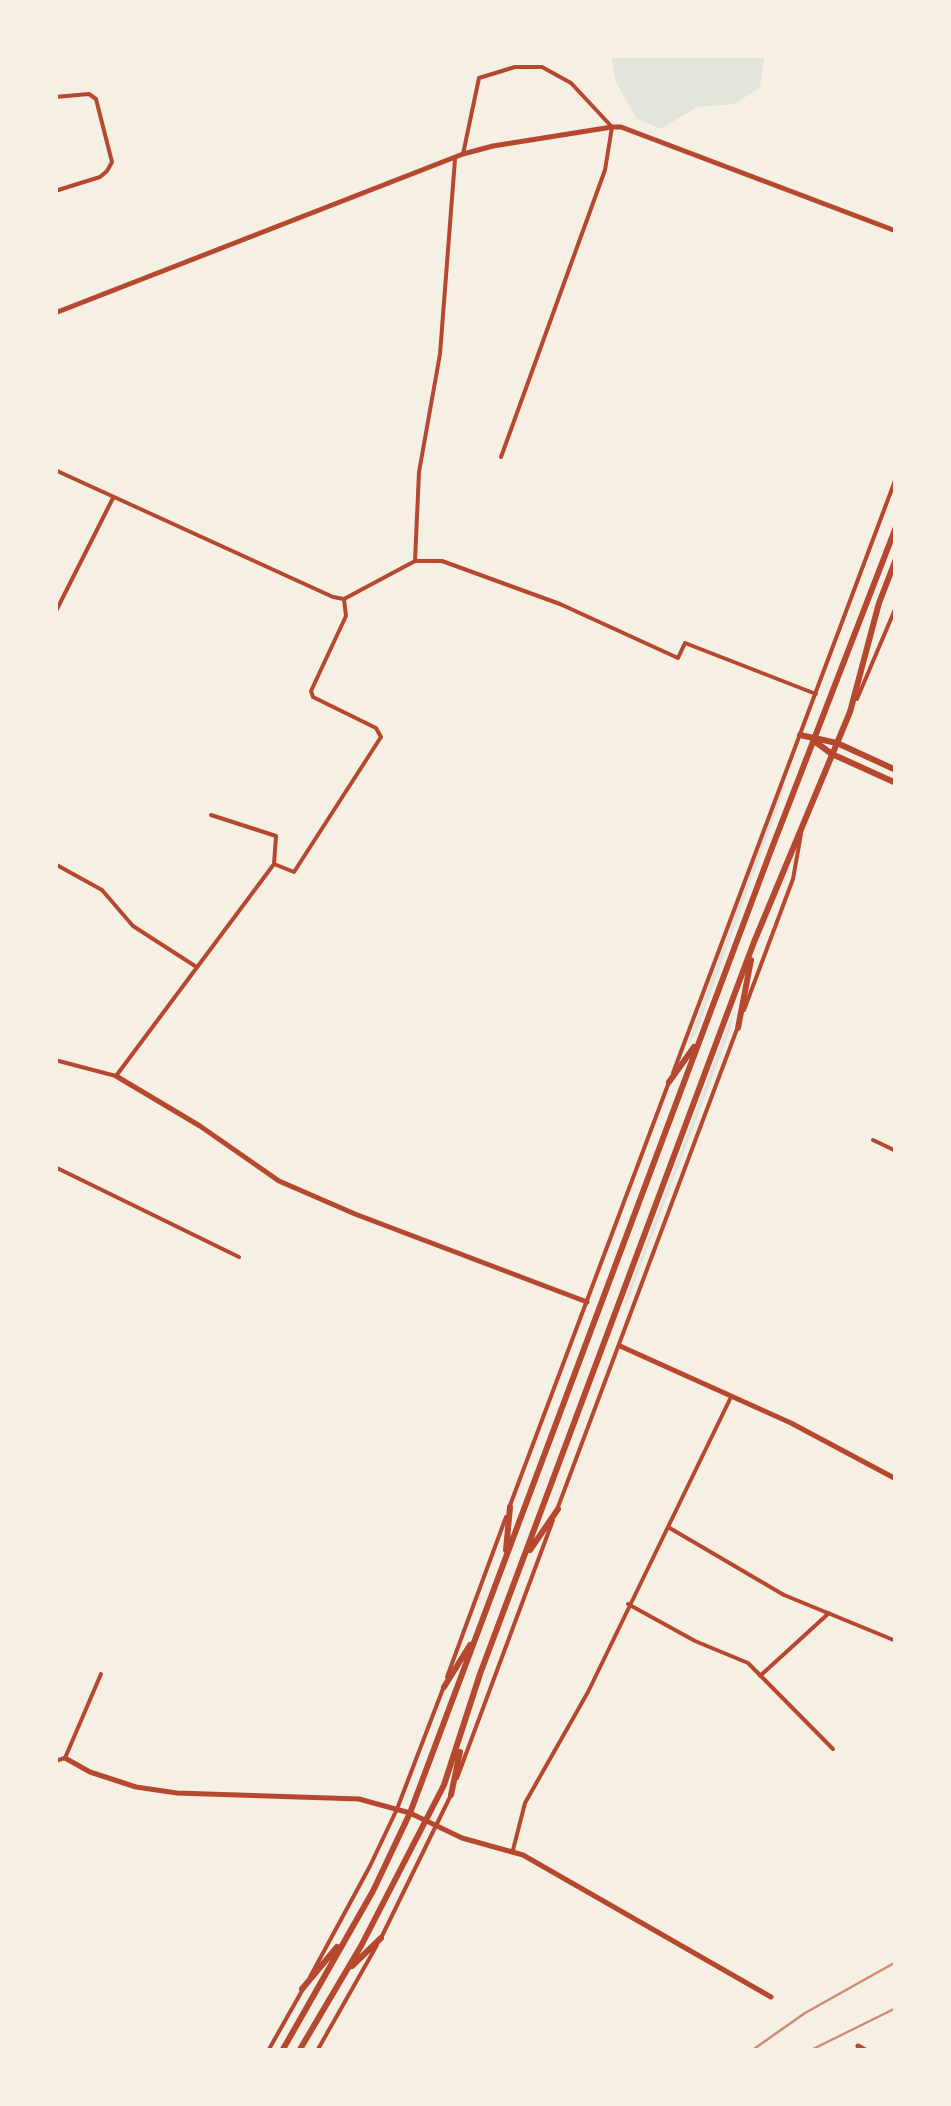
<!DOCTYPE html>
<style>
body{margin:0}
#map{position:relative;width:951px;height:2106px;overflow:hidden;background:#f6efe4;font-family:"Sofia Sans Condensed",sans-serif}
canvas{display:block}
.frame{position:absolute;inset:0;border:58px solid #f6efe4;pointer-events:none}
</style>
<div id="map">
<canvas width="951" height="2106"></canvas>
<div class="frame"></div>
</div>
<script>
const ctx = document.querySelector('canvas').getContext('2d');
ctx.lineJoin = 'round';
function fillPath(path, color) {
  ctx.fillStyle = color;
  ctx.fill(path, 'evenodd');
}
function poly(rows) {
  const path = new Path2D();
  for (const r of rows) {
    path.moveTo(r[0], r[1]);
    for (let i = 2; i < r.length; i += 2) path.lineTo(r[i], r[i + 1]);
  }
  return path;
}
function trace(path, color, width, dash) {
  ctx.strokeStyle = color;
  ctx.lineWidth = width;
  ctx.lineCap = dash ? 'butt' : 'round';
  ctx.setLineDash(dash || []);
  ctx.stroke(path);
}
const green = poly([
 [611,55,765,55,760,87,735,104,697,107,661,129,637,119,616,82],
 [786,785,697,1031,687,1046,782,786],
 [734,1009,731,1028,626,1305,624,1303]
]);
const minor = poly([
 [55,97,89,94,96,99,112,162,107,171,100,177,55,191],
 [463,154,479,78,515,67,542,67,571,83,612,127,605,170,501,457],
 [55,470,333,597,344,599,415,561,442,561,560,604,678,658,685,643,816,694],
 [415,561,419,472,440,354,455,159],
 [55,613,113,498],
 [857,699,896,607],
 [55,864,102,890,133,926,195,966],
 [274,864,294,872,381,737,376,728,313,697,311,691,346,616,344,599],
 [744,1010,793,879,801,834],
 [55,1060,116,1076,274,864,276,836,211,815],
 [673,1073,896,478],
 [873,1140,896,1151],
 [55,1167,239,1257],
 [558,1507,737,1029],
 [509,1508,669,1082],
 [668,1527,784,1595,896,1641],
 [628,1604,695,1641,748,1663,833,1749],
 [760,1676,829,1613],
 [447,1677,506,1517],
 [55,1761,65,1758,101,1674],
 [457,1778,553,1520],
 [513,1850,525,1803,588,1692,731,1397],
 [382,1936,450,1797],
 [310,1977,370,1866,397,1809,444,1686],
 [268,2051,303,1989],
 [317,2051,377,1945]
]);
const tertiary = poly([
 [55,313,463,154,493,146,612,127,621,127,896,231],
 [116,1076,200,1126,279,1181,355,1214,587,1302],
 [620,1346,791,1423,896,1479],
 [65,1758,90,1772,136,1787,177,1793,359,1799,410,1813,462,1838,523,1855,771,1997],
 [858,2046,867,2051]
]);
const secondary = poly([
 [800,735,837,743,896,770],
 [814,741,832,754,896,783]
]);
const primary = poly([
 [738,1028,751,960],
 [669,1082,694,1047],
 [506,1550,510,1507],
 [530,1550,558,1509],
 [444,1687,470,1645],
 [451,1795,460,1752],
 [352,1966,381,1938],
 [302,1989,337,1947],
 [282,2051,373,1891,410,1813,770,853,896,527],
 [299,2051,361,1946,444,1785,480,1674,754,942,850,712,879,603,896,559]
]);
const rail = poly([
 [751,2051,805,2013,896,1962],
 [809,2051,896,2008]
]);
fillPath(green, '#e2e4dc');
trace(minor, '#b5482f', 4);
trace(tertiary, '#b5482f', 5);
trace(secondary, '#b5482f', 6);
trace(primary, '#b5482f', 6);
trace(rail, '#cf8b77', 2.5);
</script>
